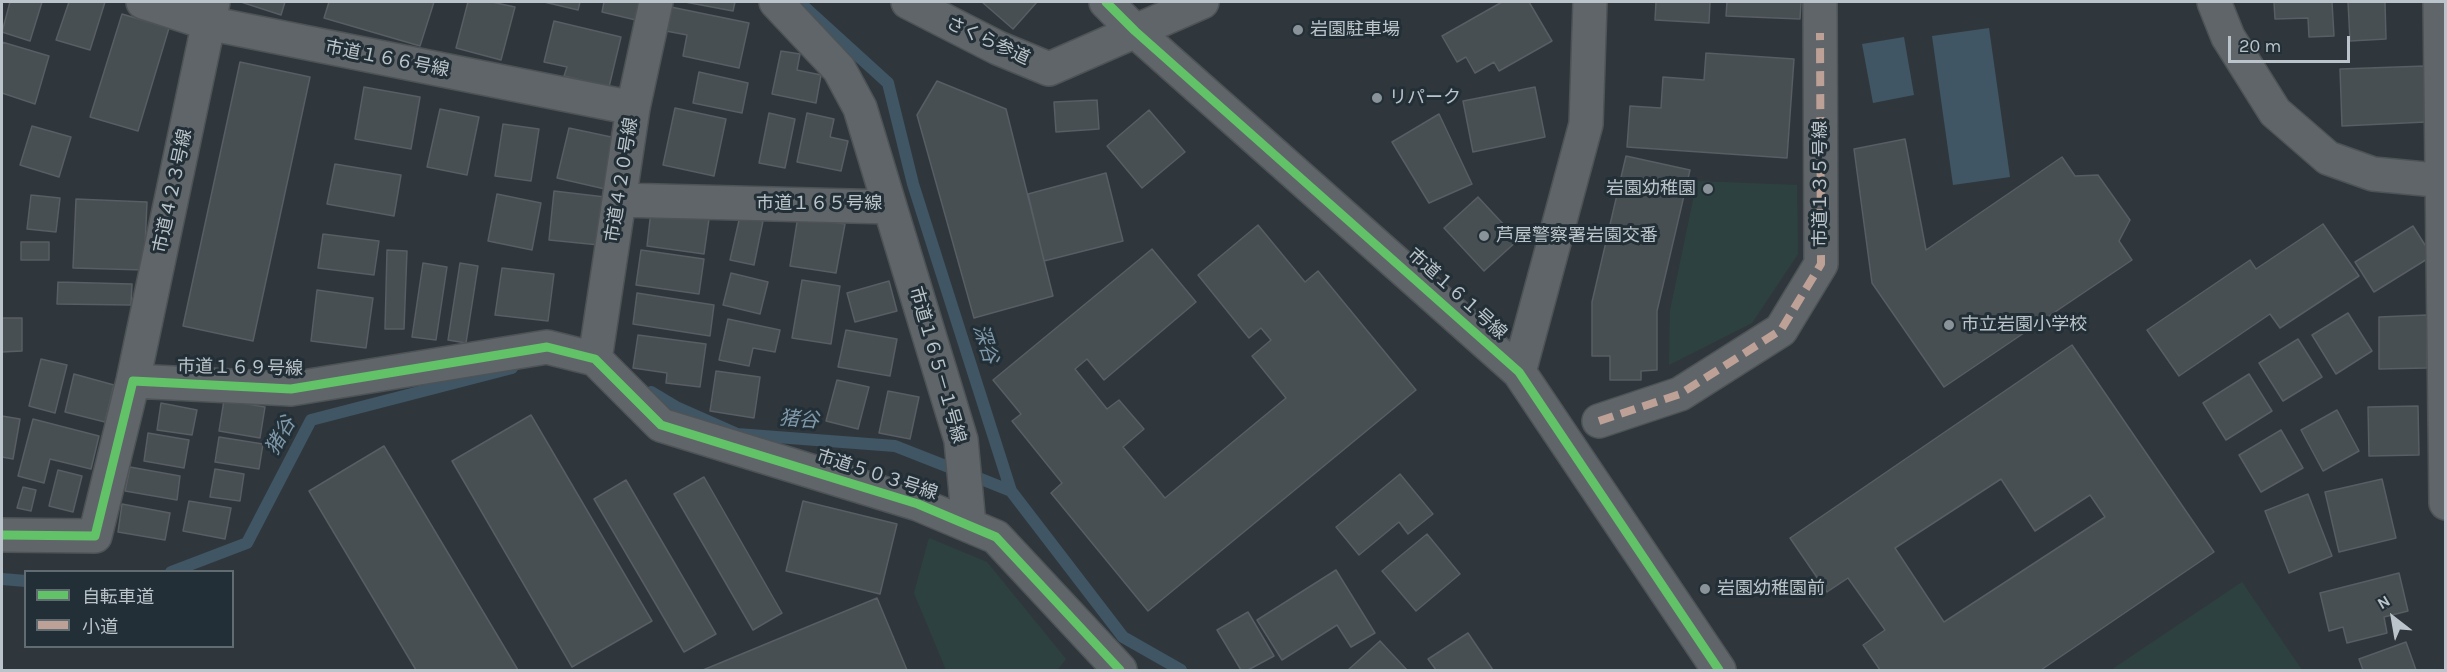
<!DOCTYPE html>
<meta charset="utf-8">
<style>
body{margin:0}
#map{position:relative;width:2447px;height:672px;overflow:hidden;background:#2f373c;font-family:Karla,"Noto Sans JP",sans-serif}
canvas{display:block}
.frame{position:absolute;inset:0;border:3px solid #bbc4cb;pointer-events:none}
.legend{position:absolute;left:24px;top:570px;width:210px;height:78px;box-sizing:border-box;background:#232f36;border:2px solid #606b72;margin:0;padding:8px 10px;list-style:none;font-size:18px;color:#bbc4cb}
.legend li{display:flex;align-items:center;gap:12px;height:30px}
.legend b{width:30px;border:2px solid #606b72}
.north{position:absolute;left:2363px;top:588px;width:60px;height:60px;-webkit-text-stroke:4px #232f36;paint-order:stroke;rotate:329deg;font-size:16px;font-weight:700;line-height:24px;text-align:center;color:#bbc4cb}
.north::after{content:'';display:block;margin:auto;width:21px;height:27px;background:#bbc4cb;clip-path:polygon(50% 0,100% 100%,50% 72%,0 100%)}
.scale{position:absolute;left:2228px;top:36px;width:122px;height:27px;box-sizing:border-box;border:3px solid #bbc4cb;border-top:0;padding-left:8px;font-size:18px;line-height:21px;white-space:nowrap;color:#bbc4cb;-webkit-text-stroke:4px #232f36;paint-order:stroke}
</style>
<div id="map">
<canvas width="2447" height="672"></canvas>
<div class="frame"></div>
<ul class="legend">
<li><b style="height:8px;background:#61c268"></b>自転車道</li>
<li><b style="height:8px;background:#bda197"></b>小道</li>
</ul>
<div class="north">N</div>
<div class="scale">20 m</div>
</div>
<script>
const ctx = document.querySelector('canvas').getContext('2d');
ctx.lineJoin = 'round';
function fillPath(path, color) {
  ctx.fillStyle = color;
  ctx.fill(path, 'evenodd');
}
function poly(rows) {
  const path = new Path2D();
  for (const r of rows) {
    path.moveTo(r[0], r[1]);
    for (let i = 2; i < r.length; i += 2) path.lineTo(r[i], r[i + 1]);
  }
  return path;
}
function trace(path, color, width, dash) {
  ctx.strokeStyle = color;
  ctx.lineWidth = width;
  ctx.lineCap = dash ? 'butt' : 'round';
  ctx.setLineDash(dash || []);
  ctx.stroke(path);
}
function label(font, color, halo, rows, align = 'center') {
  ctx.font = font + ' Karla,"Noto Sans JP",sans-serif';
  ctx.lineWidth = 6;
  ctx.setLineDash([]);
  ctx.textBaseline = 'middle';
  ctx.strokeStyle = halo;
  ctx.fillStyle = color;
  for (const [text, x, y, turn = 0] of rows) {
    ctx.save();
    ctx.translate(x, y);
    ctx.rotate((+turn || 0) * Math.PI / 180);
    ctx.textAlign = isNaN(turn) ? turn : align;
    if (halo) ctx.strokeText(text, 0, 0);
    ctx.fillText(text, 0, 0);
    ctx.restore();
  }
}
const green = poly([
 [1697,181,1797,185,1798,254,1752,323,1669,365,1670,311],
 [929,538,987,562,1066,659,1058,669,946,670,914,593],
 [2242,582,2302,670,2111,670]
]);
const water = poly([
 [1989,28,2010,177,1953,185,1932,36],
 [1904,37,1914,95,1873,103,1862,44]
]);
const stream = poly([
 [799,2,888,83,913,184,1011,491,1123,637,1181,670],
 [651,392,676,407,737,434,895,446,951,468],
 [976,477,1011,491],
 [171,572,247,543,311,420,512,368],
 [2,579,26,581]
]);
const building = poly([
 [10,2,42,2,30,41,2,32,10,2],
 [69,2,105,2,90,50,56,40,69,2],
 [241,2,285,2,281,15,241,2],
 [329,2,434,2,420,46,324,18,329,2],
 [468,2,492,2,515,7,501,60,456,48,468,2],
 [544,2,580,2,578,10,544,2],
 [604,2,645,2,640,21,602,12,604,2],
 [685,2,735,2,733,11,685,2],
 [982,2,1037,2,1013,29,982,2],
 [1502,2,1529,2,1552,41,1499,71,1494,62,1475,73,1466,57,1457,62,1442,36,1502,2],
 [1656,2,1710,2,1709,23,1655,20,1656,2],
 [1727,2,1801,2,1800,19,1726,16,1727,2],
 [2274,2,2332,2,2334,36,2309,37,2308,18,2275,19,2274,2],
 [2348,2,2385,2,2386,39,2350,41,2348,2],
 [671,7,749,23,739,68,683,56,687,35,666,31,671,7],
 [122,14,169,28,138,131,90,117,122,14],
 [554,21,621,37,609,87,564,76,567,67,544,62,554,21],
 [2,42,49,56,35,104,2,93,2,42],
 [781,51,800,54,797,70,821,75,816,103,772,94,781,51],
 [1706,53,1794,59,1787,158,1627,147,1630,106,1661,108,1663,77,1704,80,1706,53],
 [240,62,310,77,253,341,183,326,240,62],
 [2425,66,2426,122,2342,126,2340,69,2425,66],
 [699,72,748,83,742,113,693,103,699,72],
 [937,81,1006,109,1053,296,974,318,917,115,937,81],
 [364,87,420,97,411,149,355,139,364,87],
 [1535,87,1545,137,1473,152,1463,101,1535,87],
 [1097,100,1099,129,1056,132,1054,102,1097,100],
 [675,108,726,119,714,176,663,165,675,108],
 [440,109,479,117,467,175,427,167,440,109],
 [1149,110,1185,152,1142,188,1107,146,1149,110],
 [769,113,795,119,785,168,759,163,769,113],
 [807,113,834,119,830,137,848,141,841,171,797,162,807,113],
 [1439,114,1472,184,1429,203,1392,142,1439,114],
 [503,124,539,129,531,181,495,176,503,124],
 [32,126,71,137,59,177,20,165,32,126],
 [569,128,616,138,605,189,557,178,569,128],
 [1905,139,1926,250,2062,157,2075,176,2098,175,2130,220,2119,241,2132,260,1944,387,1872,283,1854,149,1905,139],
 [1626,156,1690,170,1657,311,1657,370,1641,371,1641,380,1610,380,1610,356,1592,356,1592,302,1626,156],
 [335,164,401,175,394,216,327,204,335,164],
 [1106,173,1123,241,1044,261,1028,194,1106,173],
 [554,191,605,197,599,245,549,240,554,191],
 [497,194,541,203,532,250,488,241,497,194],
 [31,195,60,198,56,232,27,229,31,195],
 [1478,197,1518,240,1484,271,1444,228,1478,197],
 [76,199,147,202,144,270,73,268,76,199],
 [651,211,709,219,704,254,647,246,651,211],
 [740,216,763,221,754,265,730,260,740,216],
 [798,216,845,224,836,273,790,266,798,216],
 [2323,224,2359,276,2280,328,2270,314,2179,376,2147,330,2250,260,2256,269,2323,224],
 [1258,225,1305,282,1318,271,1416,390,1148,611,1051,493,1062,483,1012,421,1021,414,993,380,1152,249,1196,302,1104,380,1087,359,1075,369,1107,409,1119,400,1144,429,1123,447,1165,498,1286,398,1252,356,1271,340,1261,328,1249,338,1198,275,1258,225],
 [2413,226,2432,256,2374,292,2355,262,2413,226],
 [323,234,379,241,374,275,318,268,323,234],
 [21,242,49,242,49,260,21,260,21,242],
 [387,250,407,251,404,329,385,329,387,250],
 [641,250,704,259,699,294,636,285,641,250],
 [423,263,447,267,436,340,412,337,423,263],
 [460,263,478,266,466,343,448,340,460,263],
 [502,268,554,274,548,321,495,315,502,268],
 [731,273,768,282,760,314,723,305,731,273],
 [802,280,840,286,831,344,792,338,802,280],
 [889,281,897,311,855,322,847,293,889,281],
 [58,282,132,284,131,305,57,304,58,282],
 [317,290,373,298,366,348,311,341,317,290],
 [637,293,714,305,710,336,633,324,637,293],
 [2348,313,2372,351,2336,374,2312,335,2348,313],
 [2427,315,2427,368,2379,369,2379,317,2427,315],
 [2,318,22,318,22,351,2,352,2,318],
 [728,319,780,330,775,352,753,348,749,366,719,360,728,319],
 [846,330,897,339,890,376,838,367,846,330],
 [638,335,706,344,700,387,666,383,667,373,633,368,638,335],
 [2298,339,2322,377,2283,401,2259,363,2298,339],
 [2072,345,2214,552,2041,670,1880,670,1863,645,1885,630,1848,578,1827,592,1790,538,2072,345],
 [2001,479,2035,531,2090,495,2105,517,1944,622,1895,548,2001,479],
 [41,359,67,365,55,413,29,406,41,359],
 [716,371,760,377,754,418,710,411,716,371],
 [74,374,114,385,105,422,65,412,74,374],
 [2249,374,2272,411,2226,440,2203,403,2249,374],
 [837,380,869,387,858,429,826,421,837,380],
 [888,391,919,397,910,439,879,433,888,391],
 [224,400,265,407,260,438,219,431,224,400],
 [161,403,197,410,192,435,157,430,161,403],
 [2418,406,2419,455,2369,456,2368,407,2418,406],
 [2337,410,2359,451,2323,471,2301,430,2337,410],
 [531,415,652,621,572,667,452,461,531,415],
 [2,416,20,419,13,459,2,457,2,416],
 [33,419,99,436,91,469,50,459,44,483,18,476,33,419],
 [2281,430,2303,468,2261,492,2239,455,2281,430],
 [148,433,189,440,184,468,144,461,148,433],
 [219,437,263,444,259,469,215,462,219,437],
 [384,446,518,670,416,670,309,491,384,446],
 [130,467,180,476,177,500,125,491,130,467],
 [215,469,244,474,240,501,210,497,215,469],
 [58,470,82,476,73,512,49,506,58,470],
 [1400,474,1433,514,1408,534,1399,522,1359,555,1336,527,1400,474],
 [704,477,782,613,753,630,674,494,704,477],
 [2382,479,2396,538,2339,552,2325,492,2382,479],
 [626,480,716,634,684,652,594,499,626,480],
 [23,487,36,490,31,511,17,508,23,487],
 [2308,494,2332,556,2289,573,2265,511,2308,494],
 [189,501,231,508,225,539,183,531,189,501],
 [803,501,897,524,880,594,786,571,803,501],
 [122,504,170,513,165,540,118,532,122,504],
 [1427,534,1460,574,1416,611,1382,571,1427,534],
 [1336,570,1375,633,1351,647,1337,625,1282,660,1257,620,1336,570],
 [2399,573,2408,611,2384,617,2387,633,2347,643,2343,627,2329,631,2320,593,2399,573],
 [877,598,907,670,703,670,877,598],
 [1248,612,1274,656,1248,670,1241,670,1217,630,1248,612],
 [1468,633,1493,670,1436,670,1428,659,1468,633],
 [1380,641,1407,670,1348,670,1380,641],
 [2406,642,2416,670,2363,670,2359,659,2406,642]
]);
const minor = poly([
 [143,2,208,23,633,108],
 [908,2,998,48,1049,69,1202,2],
 [1106,2,1135,31,1519,372,1719,670],
 [2214,2,2228,37,2275,112,2328,158,2373,174,2446,181],
 [2440,2,2446,503],
 [619,200,890,207,860,108,839,69,776,2],
 [890,207,961,440,969,525],
 [595,359,661,425,918,504,996,537,1120,670],
 [595,359,633,108,656,2],
 [1519,372,1586,124,1590,2],
 [133,381,213,2],
 [1599,421,1680,394,1781,330,1821,264,1820,2],
 [2,535,95,536,133,381,291,389,547,347,595,359]
]);
const quiet = poly([
 [1599,421,1680,394,1781,330,1821,264,1820,33]
]);
const cycleway = poly([
 [1106,2,1135,31,1519,372,1719,670],
 [2,535,95,536,133,381,291,389,547,347,595,359,661,425,918,504,996,537,1120,670]
]);
const markers = [
 [1298,30,6,"#8a9399"],
 [1377,98,6,"#8a9399"],
 [1708,189,6,"#8a9399"],
 [1484,236,6,"#8a9399"],
 [1949,325,6,"#8a9399"],
 [1705,589,6,"#8a9399"]
];
const poiNames = [
 ["岩園駐車場",1310,30],
 ["リパーク",1389,98],
 ["岩園幼稚園",1696,189,"right"],
 ["芦屋警察署岩園交番",1496,236],
 ["市立岩園小学校",1961,325],
 ["岩園幼稚園前",1717,589]
];
const streetNames = [
 ["さくら参道",988,41,25],
 ["市道１６６号線",387,59,11],
 ["市道４２０号線",622,180,-81],
 ["市道１３５号線",1821,184,-90],
 ["市道４２３号線",173,191,-78],
 ["市道１６５号線",819,204],
 ["市道１６１号線",1457,294,42],
 ["市道１６５－１号線",937,365,74],
 ["市道１６９号線",240,368,1],
 ["市道５０３号線",877,475,18]
];
const waterNames = [
 ["深谷",985,344,72],
 ["猪谷",799,420,4],
 ["猪谷",281,436,-61]
];
fillPath(green, '#2d4240');
fillPath(water, '#405664');
trace(stream, '#405664', 12);
fillPath(building, '#484f53');
trace(building, '#585e63', 1.5);
trace(minor, '#4d5356', 36);
trace(minor, '#60656a', 33);
trace(quiet, '#bda197', 8, [15, 8]);
trace(cycleway, '#61c268', 9);
for (const [x, y, r, color] of markers) {
  const dot = new Path2D();
  dot.arc(x, y, r, 0, 2 * Math.PI);
  ctx.fillStyle = color;
  ctx.fill(dot);
  trace(dot, '#232f36', 2);
}
label('18px', '#bbc4cb', '#232f36', poiNames, 'left');
label('18px', '#bbc4cb', '#232f36', streetNames);
label('italic 20px', '#7f99aa', '#232f36', waterNames);
</script>
